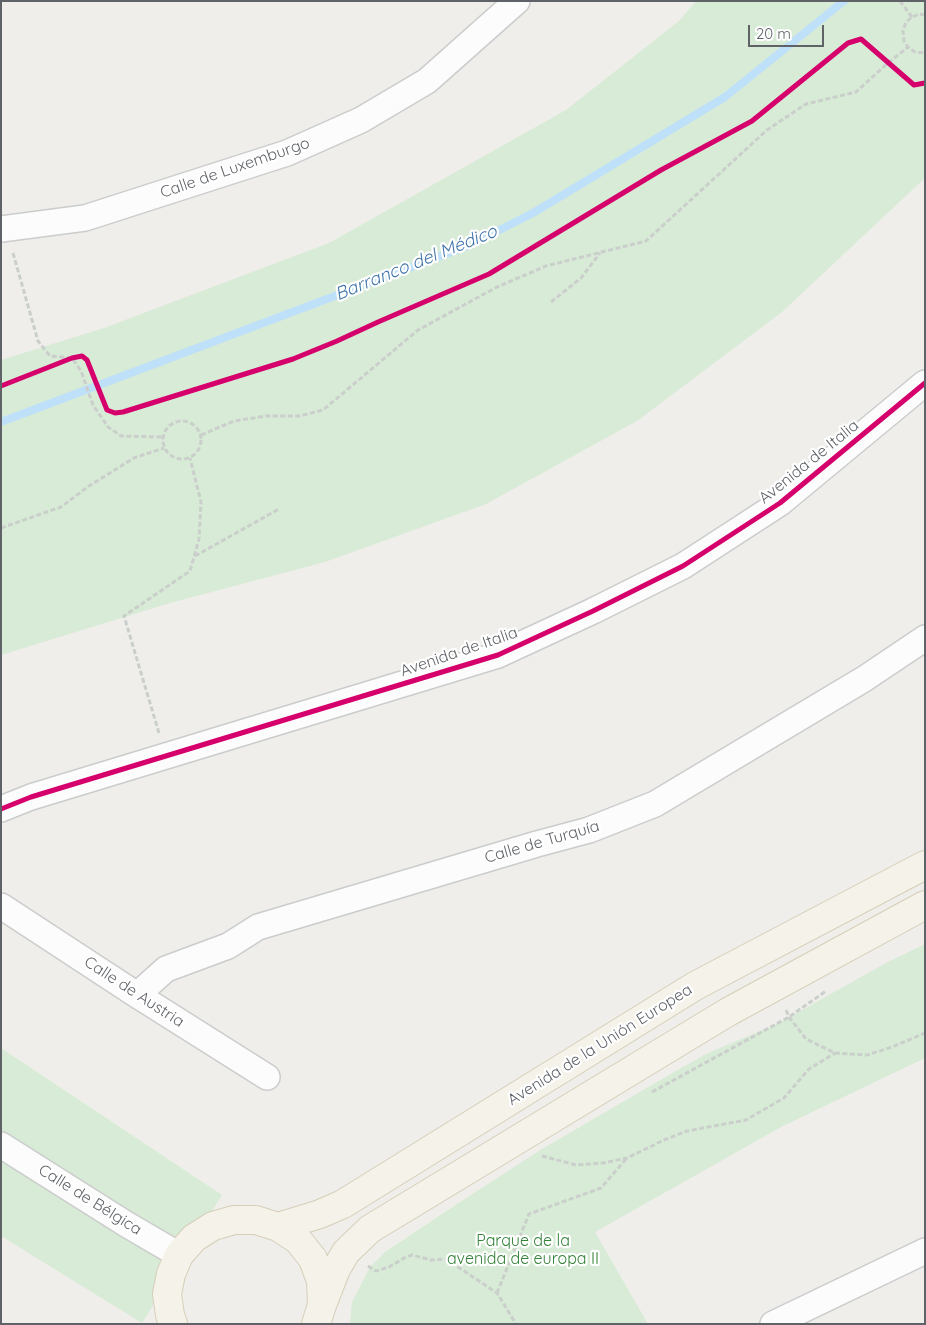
<!DOCTYPE html>
<meta charset="utf-8">
<style>
body{margin:0}
#map{position:relative;width:926px;height:1325px;overflow:hidden;background:#efeeea;font-family:Quicksand,sans-serif}
canvas{display:block}
.frame{position:absolute;inset:0;border:2px solid #5f6368;pointer-events:none}
.scale{position:absolute;left:748px;top:25px;width:76px;height:22px;box-sizing:border-box;border:2px solid #5f6368;border-top:0;padding-left:6px;font-size:15px;line-height:18px;white-space:nowrap;color:#5f6368;-webkit-text-stroke:4px #fff;paint-order:stroke}
</style>
<div id="map">
<canvas width="926" height="1325"></canvas>
<div class="frame"></div>
<div class="scale">20 m</div>
</div>
<script>
const ctx = document.querySelector('canvas').getContext('2d');
ctx.lineJoin = 'round';
function fillPath(path, color) {
  ctx.fillStyle = color;
  ctx.fill(path, 'evenodd');
}
function poly(rows) {
  const path = new Path2D();
  for (const r of rows) {
    if (r.length === 3) {
      path.moveTo(r[0] + r[2], r[1]);
      path.arc(r[0], r[1], r[2], 0, 2 * Math.PI);
      continue;
    }
    path.moveTo(r[0], r[1]);
    for (let i = 2; i < r.length; i += 2) path.lineTo(r[i], r[i + 1]);
  }
  return path;
}
function trace(path, color, width, dash) {
  ctx.strokeStyle = color;
  ctx.lineWidth = width;
  ctx.lineCap = dash ? 'butt' : 'round';
  ctx.setLineDash(dash || []);
  ctx.stroke(path);
}
function label(font, color, halo, rows, align = 'center') {
  ctx.font = font + ' Quicksand,sans-serif';
  ctx.lineWidth = 4.5;
  ctx.setLineDash([]);
  ctx.textBaseline = 'middle';
  ctx.strokeStyle = halo;
  ctx.fillStyle = color;
  for (const [text, x, y, turn = 0] of rows) {
    ctx.save();
    ctx.translate(x, y);
    ctx.rotate((+turn || 0) * Math.PI / 180);
    ctx.textAlign = isNaN(turn) ? turn : align;
    if (halo) ctx.strokeText(text, 0, 0);
    ctx.fillText(text, 0, 0);
    ctx.restore();
  }
}
const green = poly([
 [696,1,925,1,925,178,782,312,637,421,486,504,325,562,170,603,1,655,1,360,104,328,329,243,566,110,679,21],
 [925,944,925,1058,781,1127,595,1232,648,1324,350,1324,352,1302,370,1267,385,1252,454,1206,542,1149,674,1072,708,1053,779,1023,886,963],
 [1,1048,222,1195,142,1323,1,1236]
]);
const stream = poly([
 [1,422,470,245,533,213,725,97,844,1]
]);
const path = poly([
 [900,1,912,17],
 [925,15,919,14,912,17,906,22,903,31,904,41,908,47,915,52,925,53],
 [13,253,38,341,50,356,72,358,81,371,93,405,108,427,121,436,163,437],
 [551,302,581,278,600,253],
 [182,440,19],
 [201,435,234,421,266,416,300,416,323,410,418,330,497,287,546,266,646,241,767,130,806,104,856,92,888,63,908,47],
 [1,528,61,507,89,486,134,458,164,448],
 [195,556,279,509],
 [159,733,124,616,190,571,199,539,201,502,190,458],
 [786,1010,789,1017,806,1039,835,1053,867,1055,892,1047,925,1033],
 [652,1092,789,1017,826,991],
 [542,1156,576,1165,603,1163,627,1158,664,1140,687,1131,746,1120,784,1098,809,1069,835,1053],
 [368,1266,376,1271,389,1267,404,1258,412,1255,431,1260,446,1259,497,1293,516,1324],
 [497,1293,529,1214,601,1188,626,1159]
]);
const minor = poly([
 [1,229,85,218,287,153,361,120,427,81,517,1],
 [1,809,31,797,498,655,593,611,683,566,780,503,925,383],
 [1,906,137,995,267,1077],
 [137,995,166,969,228,946,258,927,537,844,589,830,655,804,864,679,925,638],
 [1,1145,126,1224,179,1255],
 [773,1324,925,1251]
]);
const major = poly([
 [278,1227,320,1214,343,1204,695,986,925,865],
 [322,1305,336,1269,346,1252,370,1229,728,1012,925,905],
 [173,1324,170,1315,167,1294,171,1274,179,1255,194,1238,213,1226,234,1220,256,1220,278,1227,298,1240,313,1259,321,1281,322,1305,316,1324]
]);
const cycleway = poly([
 [1,386,72,358,82,356,87,360,107,410,115,413,123,412,293,359,337,341,378,322,489,274,661,170,752,121,848,43,861,39,914,85,925,83],
 [1,809,31,797,498,655,593,611,683,566,780,503,925,383]
]);
const streetNames = [
 ["Calle de Luxemburgo",235,168,-19],
 ["Avenida de Italia",809,462,-39],
 ["Avenida de Italia",459,652,-19],
 ["Calle de Turquía",542,842,-16],
 ["Calle de Austria",134,992,33],
 ["Avenida de la Unión Europea",600,1045,-32],
 ["Calle de Bélgica",90,1200,32]
];
const parkNames = [
 ["Parque de la",523,1241],
 ["avenida de europa II",523,1259]
];
const waterNames = [
 ["Barranco del Médico",416,263,-22]
];
fillPath(green, '#d8ebd6');
trace(stream, '#bfe0f9', 8);
trace(minor, '#cbcccc', 28);
trace(major, '#d7ceb8', 30);
trace(path, '#cacfcc', 3, [5, 2.5]);
trace(minor, '#fdfcfc', 25);
trace(major, '#f4f2e9', 28);
trace(cycleway, '#d6006c', 5);
label('16px', '#5f6368', '#fff', streetNames);
label('16px', '#348238', '#fff', parkNames);
label('italic 18px', '#4174aa', '#fff', waterNames);
</script>
